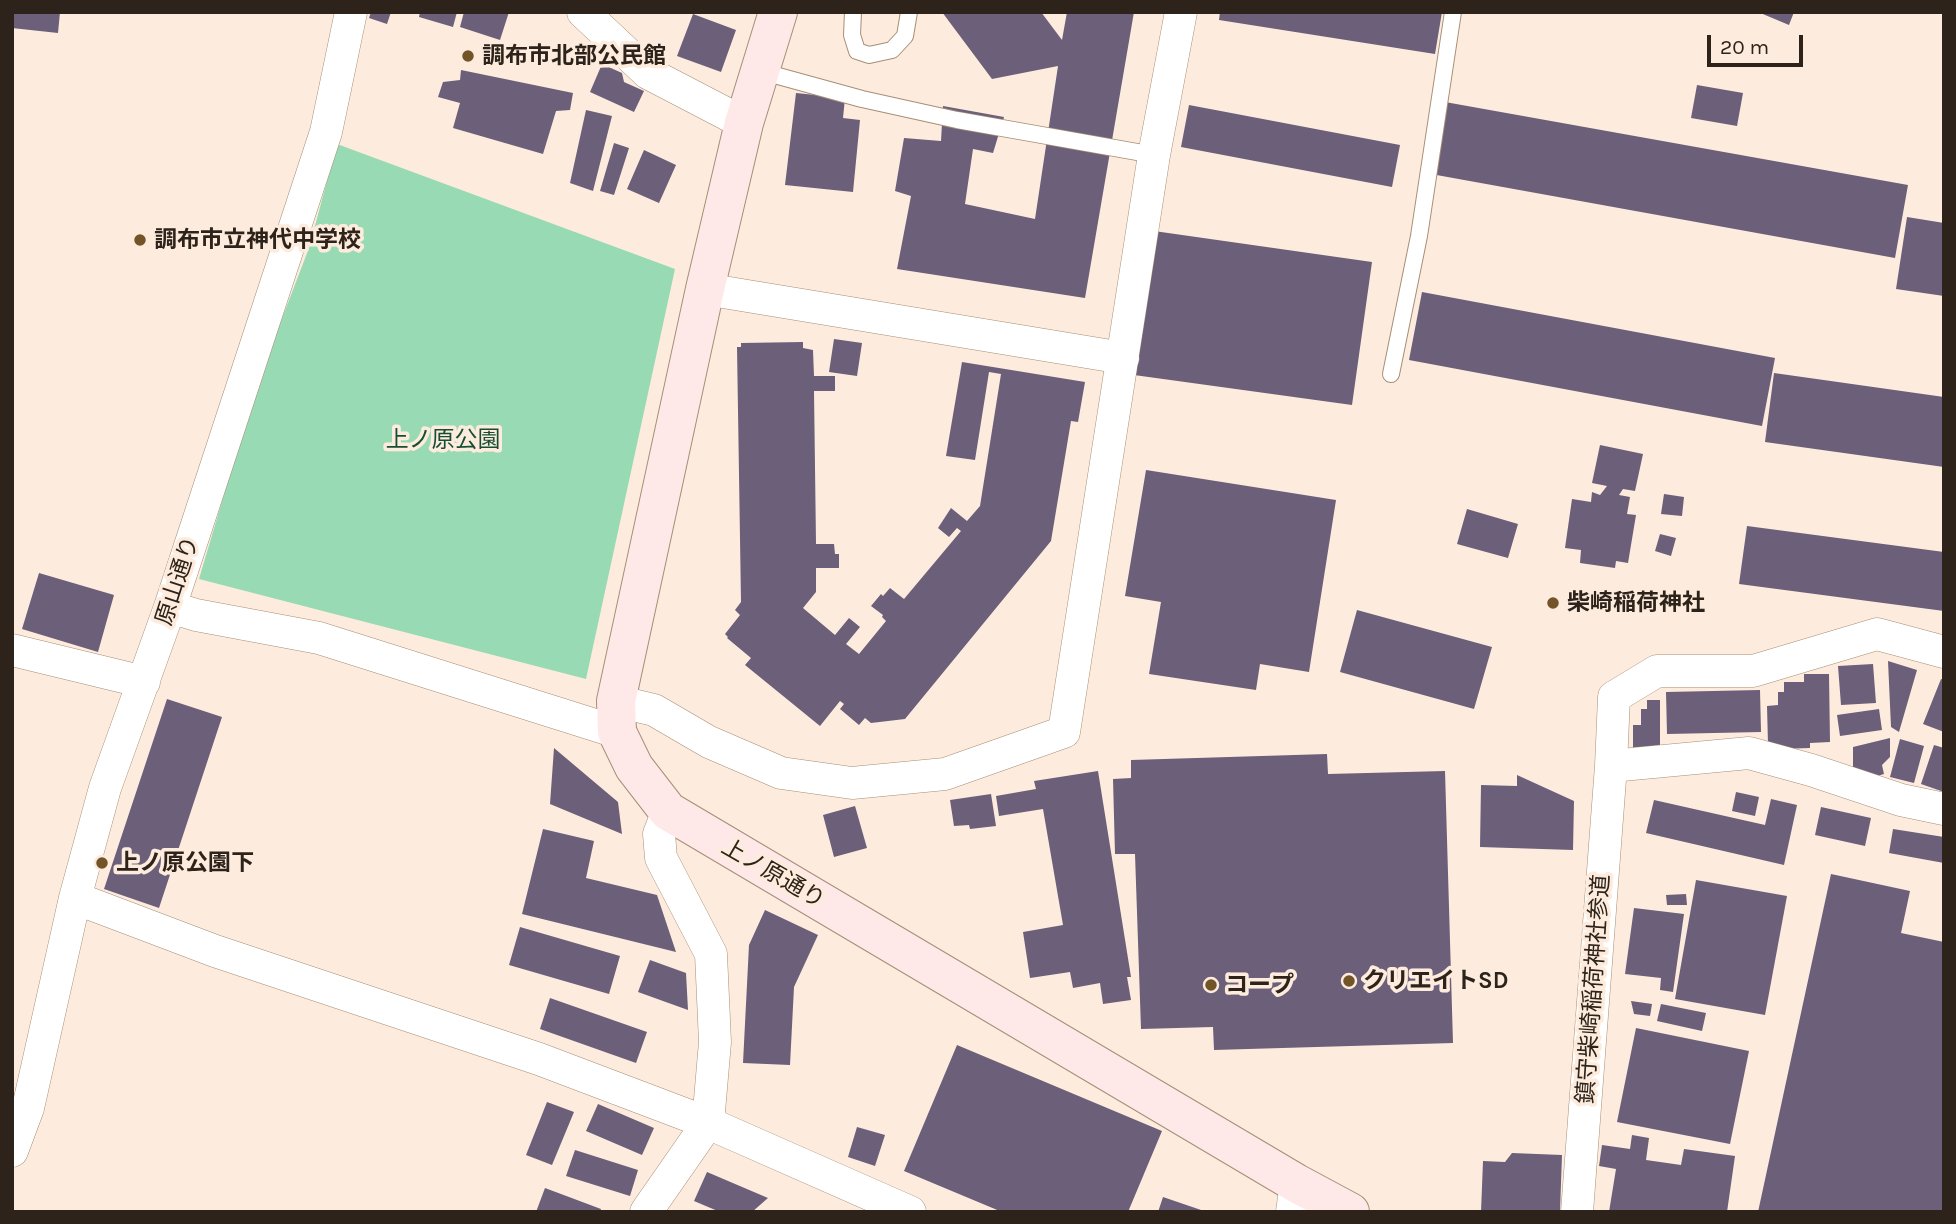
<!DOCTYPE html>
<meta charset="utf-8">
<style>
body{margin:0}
#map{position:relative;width:1956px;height:1224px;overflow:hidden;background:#fdecdd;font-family:Karla,sans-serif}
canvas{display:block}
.frame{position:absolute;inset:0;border:14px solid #2d231a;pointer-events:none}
.scale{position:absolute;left:1707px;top:35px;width:96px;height:32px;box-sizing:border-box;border:4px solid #2d231a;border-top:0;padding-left:9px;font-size:21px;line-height:24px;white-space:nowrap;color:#2d231a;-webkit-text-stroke:5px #fdecdd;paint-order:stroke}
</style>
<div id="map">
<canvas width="1956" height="1224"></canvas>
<div class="frame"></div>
<div class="scale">20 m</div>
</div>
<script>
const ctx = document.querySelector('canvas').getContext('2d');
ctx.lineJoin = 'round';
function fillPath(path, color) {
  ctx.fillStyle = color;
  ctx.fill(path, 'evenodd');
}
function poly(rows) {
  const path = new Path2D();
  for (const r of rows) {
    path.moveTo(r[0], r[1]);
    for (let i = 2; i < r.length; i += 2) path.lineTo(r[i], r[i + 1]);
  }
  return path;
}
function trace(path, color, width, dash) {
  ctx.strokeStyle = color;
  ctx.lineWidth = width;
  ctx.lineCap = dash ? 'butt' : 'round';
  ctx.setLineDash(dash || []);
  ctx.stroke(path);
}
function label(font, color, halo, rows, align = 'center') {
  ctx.font = font + ' Karla,"Noto Sans JP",sans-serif';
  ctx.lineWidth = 7;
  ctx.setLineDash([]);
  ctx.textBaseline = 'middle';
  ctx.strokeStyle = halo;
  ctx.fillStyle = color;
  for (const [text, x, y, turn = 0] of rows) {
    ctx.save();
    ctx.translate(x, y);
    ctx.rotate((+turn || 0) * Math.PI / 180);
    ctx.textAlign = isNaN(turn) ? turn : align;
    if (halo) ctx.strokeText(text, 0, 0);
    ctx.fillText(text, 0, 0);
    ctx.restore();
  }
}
const green = poly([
 [337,144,675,269,586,679,199,579,245,424,273,342,309,248]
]);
const building = poly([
 [12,12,60,12,58,33,12,28],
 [371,12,391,12,387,24,369,18],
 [420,12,457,12,453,27,419,17],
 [464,12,509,12,500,40,460,27],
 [942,12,1041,12,1062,40,1067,12,1134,12,1085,298,897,269,911,196,895,191,904,138,941,141,943,106,1004,117,993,153,973,149,965,204,1035,219,1058,66,992,79],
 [1220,12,1442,12,1435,54,1219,20],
 [1758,12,1794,12,1789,25],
 [693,14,736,30,721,72,677,56],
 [602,64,622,73,624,82,644,91,634,112,590,92],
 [461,70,573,93,570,110,556,111,543,154,453,128,460,103,438,97,443,82,460,80],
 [1697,85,1743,93,1737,126,1691,118],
 [796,93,845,98,843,118,860,120,853,192,785,185],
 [1445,102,1908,185,1895,258,1431,174],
 [1189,105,1400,145,1392,187,1181,147],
 [586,110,612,116,593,191,570,183],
 [614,143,629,148,614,195,600,191],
 [644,150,676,165,659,203,627,189],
 [1907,217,1944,223,1944,296,1896,289],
 [1154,231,1372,262,1352,405,1134,375],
 [1422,292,1775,358,1762,426,1409,360],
 [834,339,862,343,857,376,829,372],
 [803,342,803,348,813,350,814,376,835,376,835,391,814,391,816,544,834,544,835,554,839,554,839,568,816,568,816,592,803,608,835,635,849,618,860,627,846,644,859,654,886,621,882,617,883,615,871,606,881,594,883,596,890,588,904,599,961,531,957,528,949,537,938,528,951,508,967,521,980,506,1001,374,989,372,975,460,946,456,962,362,1085,382,1078,422,1071,421,1051,541,905,719,871,723,865,718,859,725,840,709,844,704,840,701,820,726,745,665,751,658,727,638,728,637,725,634,740,615,735,610,741,602,737,347,741,347,741,343],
 [1774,373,1944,397,1944,467,1765,442],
 [1600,445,1643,454,1635,491,1623,489,1619,495,1630,497,1627,514,1636,515,1628,563,1616,561,1615,568,1580,563,1581,550,1565,548,1572,499,1591,502,1592,492,1600,495,1607,486,1592,483],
 [1146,470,1336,500,1309,672,1260,664,1256,690,1149,674,1161,602,1125,596],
 [1664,494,1684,497,1682,516,1661,514],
 [1467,509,1518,524,1508,558,1457,544],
 [1747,526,1944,552,1944,611,1739,584],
 [1660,534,1676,538,1671,556,1655,551],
 [39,573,114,595,98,652,22,629],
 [1357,610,1492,647,1474,709,1340,672],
 [1888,661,1917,670,1899,732,1891,727],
 [1873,664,1876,703,1841,705,1838,666],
 [1804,674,1829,674,1830,742,1810,743,1810,748,1778,749,1778,744,1768,744,1767,706,1778,705,1778,692,1784,692,1784,682,1804,682],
 [1941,679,1944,680,1944,732,1923,724],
 [1760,690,1761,732,1667,734,1666,692],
 [167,699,222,717,159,908,104,889],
 [1647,700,1660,700,1660,749,1633,749,1633,725,1641,725,1641,709,1647,709],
 [1879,709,1882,730,1840,736,1837,715],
 [1890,738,1890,757,1882,765,1884,774,1864,780,1853,773,1853,747],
 [1900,739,1924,746,1914,783,1890,777],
 [1934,745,1944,748,1944,792,1921,784],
 [554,748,618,802,622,834,550,804],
 [1327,754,1328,774,1445,771,1453,1043,1214,1050,1213,1027,1141,1029,1135,854,1115,854,1113,779,1131,778,1131,760],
 [1098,771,1131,977,1127,977,1131,1000,1103,1004,1100,983,1073,988,1070,972,1030,978,1023,932,1063,925,1043,809,999,816,996,796,1036,789,1034,781],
 [1517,775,1574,801,1573,850,1480,847,1481,785,1517,786],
 [1736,792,1759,797,1755,816,1732,811],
 [991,794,996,826,970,829,969,825,954,826,950,800],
 [1771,799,1797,805,1784,865,1646,833,1654,800,1765,825],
 [855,806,867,848,834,857,823,815],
 [1821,807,1871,818,1865,846,1815,835],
 [543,829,594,841,586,878,657,895,676,952,522,914],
 [1893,829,1944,837,1944,863,1889,853],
 [1831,874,1910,891,1901,933,1944,942,1944,1212,1758,1212],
 [1696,880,1787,896,1765,1015,1675,999],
 [1686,894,1687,905,1667,905,1666,895],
 [1634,908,1684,914,1673,992,1660,990,1661,978,1625,974],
 [765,910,818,935,794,987,790,1065,743,1063,749,945],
 [520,927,620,956,609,994,509,965],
 [650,960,686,973,688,1010,638,992],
 [550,998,647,1032,636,1063,540,1029],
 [1631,1001,1652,1004,1650,1016,1634,1014],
 [1661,1004,1706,1013,1702,1031,1657,1021],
 [1636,1028,1749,1051,1730,1144,1617,1122],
 [957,1045,1162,1131,1128,1212,1002,1212,904,1171],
 [547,1102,574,1112,552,1165,526,1155],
 [598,1104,654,1128,642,1155,586,1131],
 [857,1127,885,1135,875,1166,848,1157],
 [1632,1135,1649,1138,1646,1160,1681,1165,1684,1149,1735,1156,1727,1212,1609,1212,1616,1169,1599,1166,1602,1145,1630,1149],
 [575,1150,638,1170,630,1196,566,1176],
 [1512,1153,1562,1155,1560,1212,1481,1212,1483,1161,1505,1162],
 [707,1172,768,1198,752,1212,720,1212,694,1201],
 [545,1188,601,1209,600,1212,536,1212],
 [1163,1197,1204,1211,1204,1212,1158,1212]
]);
const lane = poly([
 [853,12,852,35,857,51,869,55,892,50,905,36,909,12],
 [760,71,862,99,957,120,1154,155],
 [1391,374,1419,236,1453,12]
]);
const street = poly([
 [583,12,648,73,744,123],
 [705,289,1123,358],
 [170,607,196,615,319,638,617,732],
 [12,650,144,682],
 [616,701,654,710,709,742,781,773,852,783,945,774,1064,732,1154,155,1181,12],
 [1611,766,1749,753,1811,770,1901,800,1944,809],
 [75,898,215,951,539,1059,708,1123,910,1212],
 [12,1151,28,1108,75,898,105,788,170,607,326,132,351,12],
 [646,1212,708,1123,715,1042,711,954,661,858,659,834,668,811],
 [1292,1212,1296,1183],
 [1577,1212,1611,766,1614,697,1657,671,1753,671,1877,634,1944,652]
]);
const secondary = poly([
 [778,12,744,123,705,289,616,701,617,732,634,767,668,811,1296,1183,1350,1212]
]);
const markers = [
 [468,56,7,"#725428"],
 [140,240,7,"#725428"],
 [1553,603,7,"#725428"],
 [102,863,7,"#725428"],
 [1349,981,7,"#725428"],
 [1211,985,7,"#725428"]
];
const poiNames = [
 ["調布市北部公民館",482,56],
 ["調布市立神代中学校",154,240],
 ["柴崎稲荷神社",1567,603],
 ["上ノ原公園下",116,863],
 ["クリエイトSD",1363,981],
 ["コープ",1225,985]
];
const parkNames = [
 ["上ノ原公園",443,440]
];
const streetNames = [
 ["原山通り",178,581,-72],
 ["上ノ原通り",773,874,30],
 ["鎮守柴崎稲荷神社参道",1594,989,-86]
];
fillPath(green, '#97dab4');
fillPath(building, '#6b5f7a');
trace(lane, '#a78e77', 18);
trace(street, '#a78e77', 33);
trace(secondary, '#a78e77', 40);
trace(lane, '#fff', 16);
trace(street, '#fff', 32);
trace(secondary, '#ffe8e8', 38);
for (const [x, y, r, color] of markers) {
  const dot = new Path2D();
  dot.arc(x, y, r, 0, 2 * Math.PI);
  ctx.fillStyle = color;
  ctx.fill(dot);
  trace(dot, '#fdecdd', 2.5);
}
label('bold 23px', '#2d231a', '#fdecdd', poiNames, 'left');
label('23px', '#164e34', '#fdecdd', parkNames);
label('23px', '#2d231a', '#fdecdd', streetNames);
</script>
